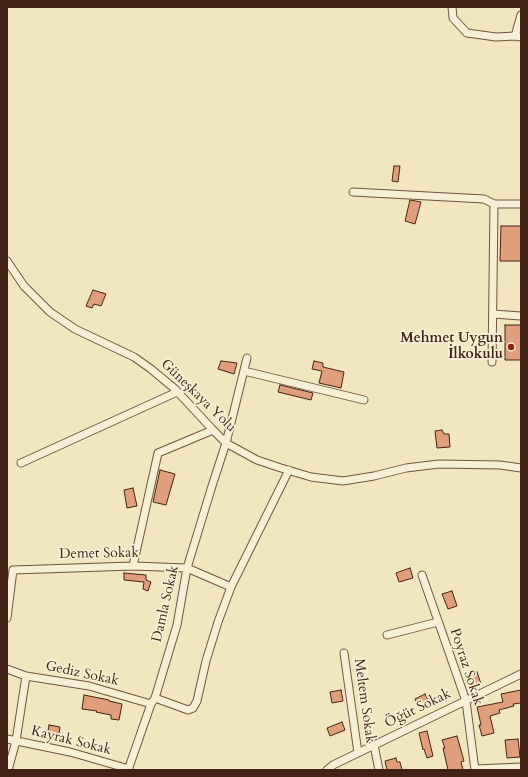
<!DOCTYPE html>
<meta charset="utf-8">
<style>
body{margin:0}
#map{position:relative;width:528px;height:777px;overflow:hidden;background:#f1e6c0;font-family:Cardo,serif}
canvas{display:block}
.frame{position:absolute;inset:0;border:8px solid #422316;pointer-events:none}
</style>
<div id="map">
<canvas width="528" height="777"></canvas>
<div class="frame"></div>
</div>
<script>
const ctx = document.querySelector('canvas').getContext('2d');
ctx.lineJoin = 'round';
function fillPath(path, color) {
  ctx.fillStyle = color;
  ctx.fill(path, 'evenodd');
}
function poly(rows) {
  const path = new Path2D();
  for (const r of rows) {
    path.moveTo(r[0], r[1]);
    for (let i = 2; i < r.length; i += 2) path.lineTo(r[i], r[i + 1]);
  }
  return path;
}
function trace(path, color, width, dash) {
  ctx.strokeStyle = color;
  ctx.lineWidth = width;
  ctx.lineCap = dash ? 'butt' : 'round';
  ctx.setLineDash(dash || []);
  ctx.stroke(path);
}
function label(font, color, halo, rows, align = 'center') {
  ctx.font = font + ' Cardo,serif';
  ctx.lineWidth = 3.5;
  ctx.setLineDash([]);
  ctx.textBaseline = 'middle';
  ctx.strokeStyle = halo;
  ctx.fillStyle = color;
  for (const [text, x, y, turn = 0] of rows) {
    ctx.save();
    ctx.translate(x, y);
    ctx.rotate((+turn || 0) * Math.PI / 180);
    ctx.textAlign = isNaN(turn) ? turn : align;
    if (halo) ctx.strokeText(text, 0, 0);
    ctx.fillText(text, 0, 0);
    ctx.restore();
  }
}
const building = poly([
 [394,166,400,166,398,182,392,181,394,166],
 [410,200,421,202,415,224,405,221,410,200],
 [501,226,521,226,521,261,500,261,501,226],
 [93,290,106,294,101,306,94,304,92,308,86,306,93,290],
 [505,325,521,325,521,360,505,360,505,325],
 [221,361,237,363,234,374,218,369,221,361],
 [314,361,323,363,323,367,344,372,341,388,319,383,322,371,312,369,314,361],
 [280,385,313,393,311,400,278,392,280,385],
 [442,430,444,434,449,434,450,447,437,448,435,431,442,430],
 [160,470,175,474,166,505,153,502,160,470],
 [133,488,137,506,127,508,124,490,133,488],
 [410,568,413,578,399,582,396,573,410,568],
 [124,573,146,575,146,580,151,582,148,591,143,589,144,582,124,580,124,573],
 [452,591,457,606,448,609,442,594,452,591],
 [477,672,481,684,471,687,468,675,477,672],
 [341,690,343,701,332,703,330,692,341,690],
 [521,690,521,703,513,704,514,706,499,710,500,713,490,716,494,733,482,736,479,725,481,725,477,707,503,702,501,694,521,690],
 [425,694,431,706,421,711,415,699,425,694],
 [84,695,109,700,109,701,122,704,119,720,111,719,111,715,96,712,97,711,82,709,84,695],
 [342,722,345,730,330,736,327,728,342,722],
 [49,725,60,727,58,740,47,738,49,725],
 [427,731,433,756,427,758,424,749,423,750,419,733,427,731],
 [457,736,464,761,461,762,463,770,448,770,443,748,445,748,442,740,457,736],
 [518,739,520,757,507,758,505,740,518,739],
 [396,758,397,762,400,762,402,770,387,770,385,761,396,758]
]);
const minor = poly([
 [452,7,453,18,467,33,496,37,515,36,521,37],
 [515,36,521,15],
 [353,192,484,199,494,204,521,204],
 [7,261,24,286,50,312,75,329,134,357,151,369,175,389,213,430,226,443,257,460,281,468,311,477,343,481,374,476,406,468,439,464,500,465,521,468],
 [493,314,521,316],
 [492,362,494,204],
 [244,371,364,400],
 [21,463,177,392],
 [133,566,158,453,213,430],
 [422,575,466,701,475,770],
 [7,618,13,570,133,566,187,568,231,587],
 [387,635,438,622],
 [344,653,358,753],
 [7,669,26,676,89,686,151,704],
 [155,698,188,710,193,708,197,701,206,661,218,622,231,587,289,470],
 [7,739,70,752,129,769],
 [374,745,379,770],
 [475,769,521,767],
 [8,770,16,741,26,676],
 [128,770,151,704,155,698,177,625,187,568,212,486,226,443,247,358],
 [327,770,333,765,521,674]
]);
const markers = [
 [511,347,4,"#8f2418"]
];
const poiNames = [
 ["Mehmet Uygun",503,339],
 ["İlkokulu",503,355]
];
const streetNames = [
 ["Güneşkaya Yolu",198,396,44],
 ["Demet Sokak",99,554,-1],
 ["Damla Sokak",166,604,-77],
 ["Poyraz Sokak",466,667,72],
 ["Gediz Sokak",82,674,12],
 ["Meltem Sokak",364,701,82],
 ["Öğüt Sokak",418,709,-26],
 ["Kayrak Sokak",71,741,14]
];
fillPath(building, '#e19e7c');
trace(building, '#422316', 1);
trace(minor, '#6e5440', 9);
trace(minor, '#f6efd6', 7);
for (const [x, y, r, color] of markers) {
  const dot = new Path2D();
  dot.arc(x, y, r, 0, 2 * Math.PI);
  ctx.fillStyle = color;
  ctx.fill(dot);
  trace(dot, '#f6efd6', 1.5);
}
label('bold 14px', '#422316', '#f6efd6', poiNames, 'right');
label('14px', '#422316', '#f6efd6', streetNames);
</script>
